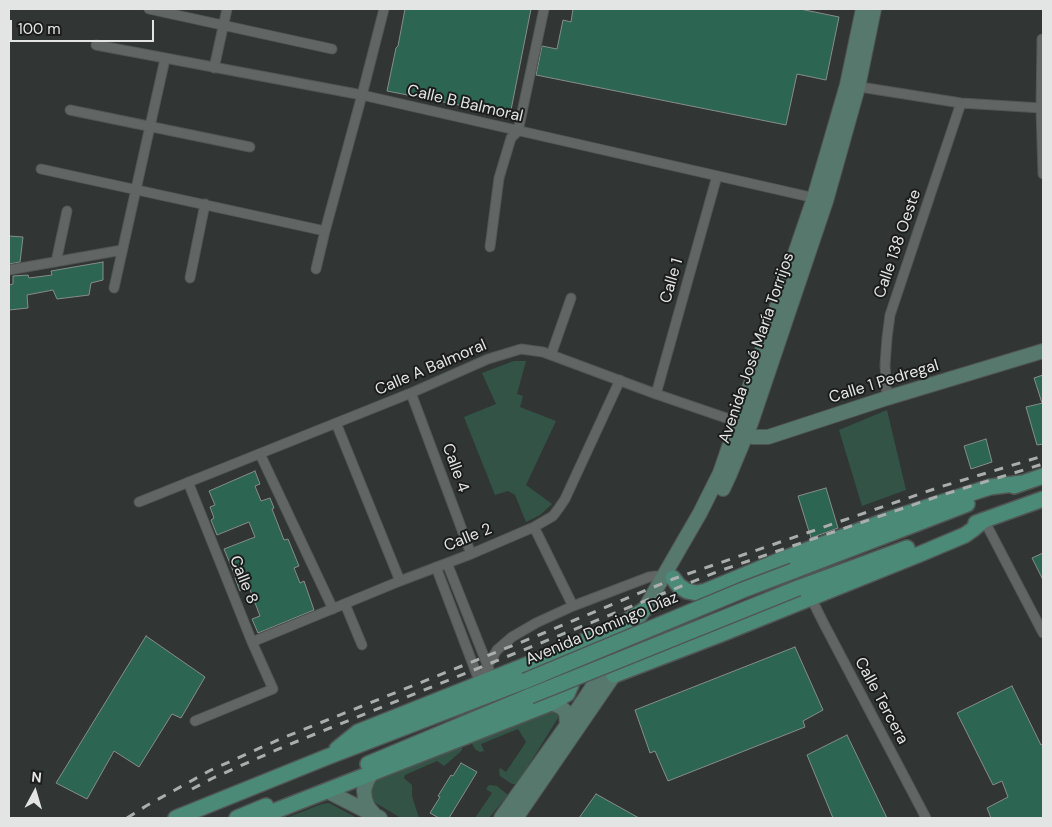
<!DOCTYPE html>
<meta charset="utf-8">
<style>
body{margin:0}
#map{position:relative;width:1052px;height:827px;overflow:hidden;background:#313634;font-family:"DM Sans",sans-serif}
canvas{display:block}
.frame{position:absolute;inset:0;border:10px solid #e2e5e3;pointer-events:none}
.north{position:absolute;left:10px;top:767px;width:50px;height:50px;-webkit-text-stroke:4px #1b1d1c;paint-order:stroke;rotate:6deg;font-size:14px;font-weight:700;line-height:20px;text-align:center;color:#e2e5e3}
.north::after{content:'';display:block;margin:auto;width:18px;height:22px;background:#e2e5e3;clip-path:polygon(50% 0,100% 100%,50% 72%,0 100%)}
.scale{position:absolute;left:10px;top:20px;width:144px;height:22px;box-sizing:border-box;border:2px solid #e2e5e3;border-top:0;padding-left:6px;font-size:15px;line-height:18px;white-space:nowrap;color:#e2e5e3;-webkit-text-stroke:4px #1b1d1c;paint-order:stroke}
</style>
<div id="map">
<canvas width="1052" height="827"></canvas>
<div class="frame"></div>
<div class="north">N</div>
<div class="scale">100 m</div>
</div>
<script>
const ctx = document.querySelector('canvas').getContext('2d');
ctx.lineJoin = 'round';
function fillPath(path, color) {
  ctx.fillStyle = color;
  ctx.fill(path, 'evenodd');
}
function poly(rows) {
  const path = new Path2D();
  for (const r of rows) {
    path.moveTo(r[0], r[1]);
    for (let i = 2; i < r.length; i += 2) path.lineTo(r[i], r[i + 1]);
  }
  return path;
}
function trace(path, color, width, dash) {
  ctx.strokeStyle = color;
  ctx.lineWidth = width;
  ctx.lineCap = dash ? 'butt' : 'round';
  ctx.setLineDash(dash || []);
  ctx.stroke(path);
}
function label(font, color, halo, rows, align = 'center') {
  ctx.font = font + ' "DM Sans",sans-serif';
  ctx.lineWidth = 4;
  ctx.setLineDash([]);
  ctx.textBaseline = 'middle';
  ctx.strokeStyle = halo;
  ctx.fillStyle = color;
  for (const [text, x, y, turn = 0] of rows) {
    ctx.save();
    ctx.translate(x, y);
    ctx.rotate((+turn || 0) * Math.PI / 180);
    ctx.textAlign = isNaN(turn) ? turn : align;
    if (halo) ctx.strokeText(text, 0, 0);
    ctx.fillText(text, 0, 0);
    ctx.restore();
  }
}
const green = poly([
 [514,361,526,361,517,394,523,396,520,407,556,421,526,485,552,504,540,515,526,522,515,495,508,491,495,495,464,417,496,404,482,373],
 [887,410,906,490,862,506,839,430],
 [549,711,555,712,558,715,558,718,517,784,512,784,500,776,499,771,500,768,506,772,526,742,518,729,481,744,484,751,480,752,476,750,473,746,472,742],
 [462,746,462,750,459,753,444,766,437,761,405,775,404,778,412,785,412,796,419,818,401,818,374,802,370,798,371,785,379,779],
 [489,785,497,786,508,795,489,818,475,818,492,793,486,789],
 [329,803,357,818,286,818,322,804]
]);
const building = poly([
 [405,9,531,9,510,115,387,91,396,48,398,46,405,9],
 [573,9,800,9,839,17,826,80,797,74,786,125,536,75,542,46,557,49,563,20,571,22,573,9],
 [9,236,23,237,20,262,9,264,9,236],
 [103,262,103,280,91,283,89,295,57,299,53,290,27,295,28,308,9,310,9,285,13,284,13,276,28,275,29,278,52,275,51,271,103,262],
 [1043,375,1043,403,1042,403,1034,378,1043,375],
 [1043,403,1043,444,1037,445,1026,407,1043,403],
 [986,439,992,462,971,469,964,446,986,439],
 [255,471,260,484,255,486,261,501,270,498,274,508,272,509,284,540,288,539,299,566,294,568,300,583,304,581,314,610,258,633,252,619,260,616,249,587,240,591,235,578,236,578,224,549,255,537,249,522,217,535,211,520,214,518,210,507,215,505,209,491,255,471],
 [826,488,838,528,811,538,798,496,826,488],
 [1043,553,1043,580,1032,558,1043,553],
 [146,636,205,677,181,718,172,714,139,767,114,751,87,799,56,783,146,636],
 [795,647,823,710,803,721,805,727,668,781,655,751,650,753,635,710,795,647],
 [1012,686,1041,745,1043,744,1043,818,991,818,987,808,1008,797,1002,781,993,785,957,713,1012,686],
 [847,735,887,818,833,818,807,755,847,735],
 [461,763,477,772,449,818,439,818,430,813,440,797,438,796,451,775,453,776,461,763],
 [596,794,639,818,579,818,596,794]
]);
const street = poly([
 [149,9,332,49],
 [1042,39,1041,108,1043,174],
 [96,45,362,95,819,199],
 [214,68,227,9],
 [854,86,961,103,1041,108],
 [70,110,250,147],
 [41,169,325,231],
 [490,247,499,178,511,138,518,131,544,9],
 [56,262,67,211],
 [316,269,325,231,362,95,384,9],
 [9,270,122,250],
 [190,278,205,204],
 [114,288,165,59],
 [551,355,571,298],
 [411,393,471,554],
 [656,394,717,176],
 [887,398,885,365,887,338,890,315,961,103],
 [336,423,400,581],
 [260,454,333,609],
 [188,482,252,642,273,689,195,721],
 [139,502,411,393,488,359,521,349,543,352,656,394,732,420,738,424],
 [984,520,1043,633],
 [534,527,573,606],
 [447,563,489,669],
 [436,567,480,683],
 [811,598,824,624,926,818],
 [345,604,362,645],
 [252,642,400,581,471,554,534,527,553,516,559,508,565,499,620,380],
 [480,683,488,665,497,650,512,637,536,623,573,606,649,577,656,576,663,577]
]);
const secondary = poly([
 [740,427,747,433,753,437,768,437,887,398,1043,351],
 [723,489,729,476,751,423,826,201,858,87,874,9],
 [551,703,561,707,566,712,567,725],
 [372,773,367,781,364,790,365,799,368,807,374,814],
 [327,791,380,818],
 [501,818,567,725,644,610,700,513,720,473,814,198,847,85,863,9],
 [516,818,614,675,642,629]
]);
const primary = poly([
 [1014,486,1043,476],
 [976,523,1043,499],
 [793,571,967,504],
 [673,578,679,586,687,591,697,593,706,591,783,559,890,519,990,487,1022,483],
 [798,588,907,548],
 [614,675,721,634,920,554,965,535,972,530,984,520],
 [337,749,358,732,549,656,618,627,644,610],
 [368,764,530,696],
 [176,818,327,757,525,681],
 [237,818,266,806],
 [257,818,551,703,567,694,571,685,571,676,568,667,560,660,549,656]
]);
const rail = poly([
 [192,789,213,778,283,747,719,571,942,495,1043,464],
 [127,818,146,806,209,771,280,739,539,635,673,579,940,487,1043,456]
]);
const primaryBridge = poly([
 [525,681,743,590,793,571],
 [530,696,798,588]
]);
const streetNames = [
 ["Calle B Balmoral",465,104,13],
 ["Calle 138 Oeste",898,244,-71],
 ["Calle 1",672,281,-74],
 ["Avenida José María Torrijos",757,348,-71],
 ["Calle A Balmoral",431,368,-23],
 ["Calle 1 Pedregal",884,382,-17],
 ["Calle 4",455,468,70],
 ["Calle 2",468,538,-22],
 ["Calle 8",243,580,68],
 ["Avenida Domingo Díaz",602,629,-23],
 ["Calle Tercera",881,701,62]
];
fillPath(green, '#335347');
fillPath(building, '#2c6552');
trace(building, '#878c8a', 1);
trace(street, '#515553', 11);
trace(secondary, '#515553', 16);
trace(primary, '#515553', 18);
trace(street, '#616664', 9);
trace(secondary, '#56786d', 14);
trace(primary, '#4b8a76', 15);
trace(rail, '#aaaeac', 3, [9, 9]);
trace(primaryBridge, '#515553', 18, []);
trace(primaryBridge, '#4b8a76', 15);
label('16px', '#e2e5e3', '#1b1d1c', streetNames);
</script>
